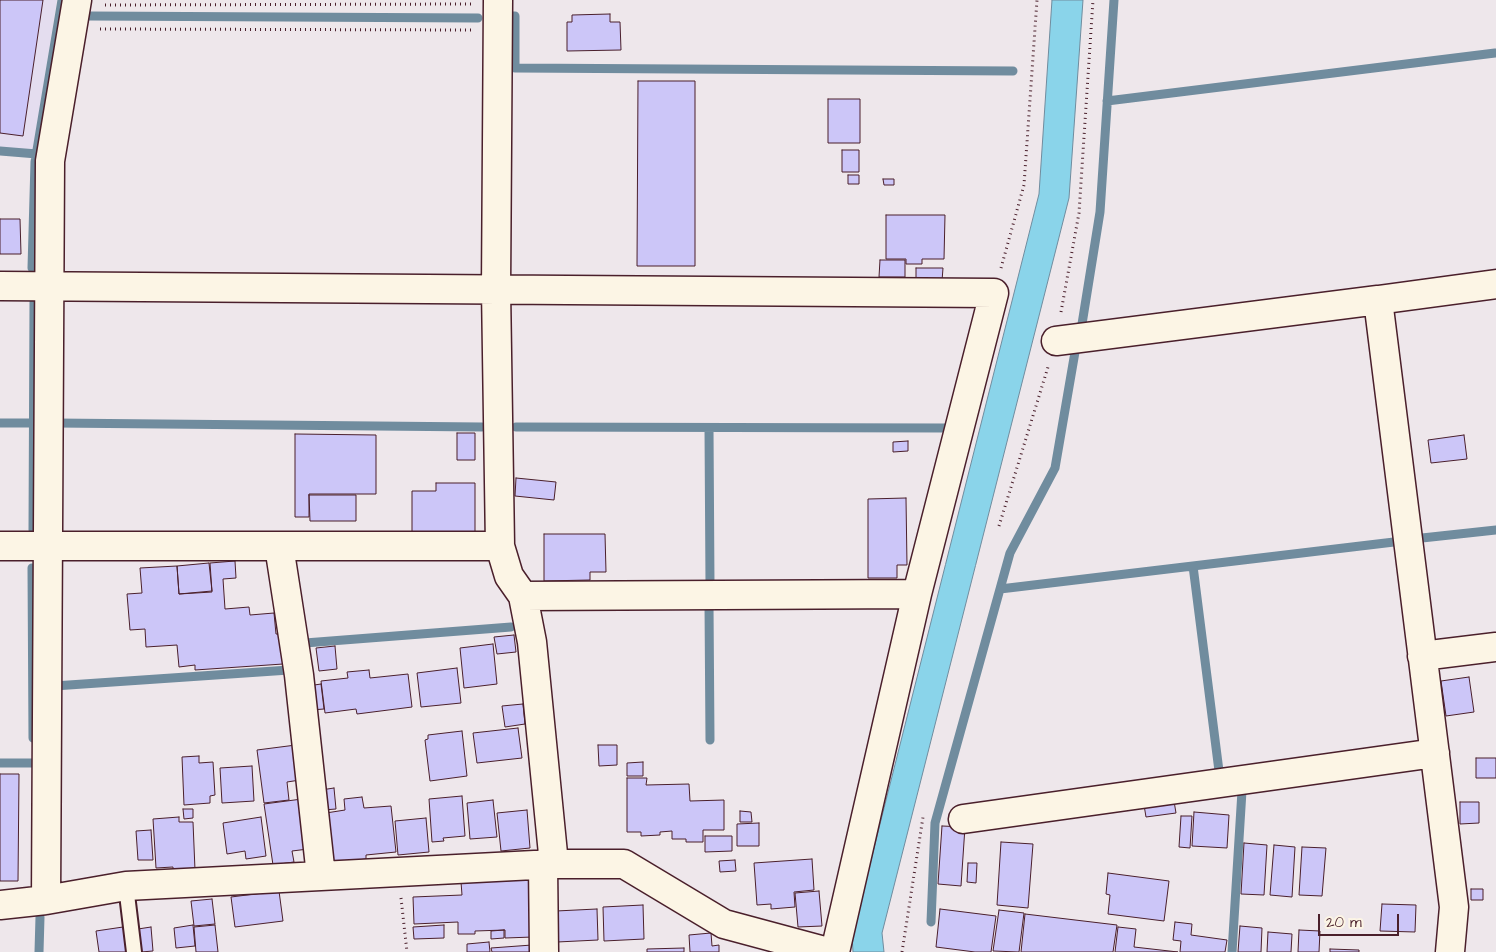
<!DOCTYPE html>
<style>
body{margin:0}
#map{position:relative;width:1496px;height:952px;overflow:hidden;background:#eee7eb;font-family:"Architects Daughter",sans-serif}
canvas{display:block}
.scale{position:absolute;left:1318px;top:914px;width:81px;height:22px;box-sizing:border-box;border:2px solid #4a1f2b;border-top:0;padding-left:6px;font-size:15px;line-height:18px;white-space:nowrap;color:#4a1f2b;-webkit-text-stroke:4px #fcf5e5;paint-order:stroke}
</style>
<div id="map">
<canvas width="1496" height="952"></canvas>
<div class="scale">20 m</div>
</div>
<script>
const ctx = document.querySelector('canvas').getContext('2d');
ctx.lineJoin = 'round';
function fillPath(path, color) {
  ctx.fillStyle = color;
  ctx.fill(path, 'evenodd');
}
function poly(rows) {
  const path = new Path2D();
  for (const r of rows) {
    path.moveTo(r[0], r[1]);
    for (let i = 2; i < r.length; i += 2) path.lineTo(r[i], r[i + 1]);
  }
  return path;
}
function trace(path, color, width, dash) {
  ctx.strokeStyle = color;
  ctx.lineWidth = width;
  ctx.lineCap = dash ? 'butt' : 'round';
  ctx.setLineDash(dash || []);
  ctx.stroke(path);
}
const built = poly([
 [0,0,57,0,33,151,0,148]
]);
const water = poly([
 [1052,0,1083,0,1069,198,882,933,884,952,853,952,852,935,1039,194,1052,0]
]);
const stream = poly([
 [89,16,478,18],
 [513,16,515,16,515,68,1013,71],
 [1107,101,1495,53],
 [0,151,37,154],
 [32,268,35,162,62,0],
 [1082,324,1100,212,1114,0],
 [0,423,33,423],
 [55,423,482,427],
 [516,427,945,428],
 [709,428,710,585],
 [33,530,34,302],
 [1422,538,1496,530],
 [1193,566,1219,771],
 [32,568,33,738],
 [1000,589,1394,542],
 [709,604,710,740],
 [305,643,511,627],
 [54,686,289,670],
 [0,763,34,763],
 [931,922,935,823,1010,553,1055,468,1075,352],
 [39,952,40,917],
 [1232,952,1242,791]
]);
const building = poly([
 [0,0,43,0,23,136,0,133,0,0],
 [610,14,610,22,620,22,621,50,567,51,567,22,572,22,572,15,610,14],
 [638,81,695,81,695,266,637,266,638,81],
 [828,99,860,99,860,143,828,143,828,99],
 [842,150,859,150,859,172,842,172,842,150],
 [848,175,859,175,859,184,848,184,848,175],
 [883,179,894,179,894,185,884,185,883,179],
 [886,215,945,215,944,259,922,259,922,264,906,264,906,259,886,259,886,215],
 [0,219,20,219,21,254,0,254,0,219],
 [880,260,905,260,905,277,879,277,880,260],
 [916,268,943,268,942,281,916,281,916,268],
 [457,433,475,433,475,460,457,460,457,433],
 [295,434,376,435,376,494,309,494,309,517,295,517,295,434],
 [1464,435,1467,459,1431,463,1428,440,1464,435],
 [908,441,908,451,893,452,893,442,908,441],
 [516,478,556,482,554,500,515,496,516,478],
 [436,483,475,483,475,532,412,532,412,491,436,491,436,483],
 [309,495,356,495,356,521,310,521,309,495],
 [906,498,907,565,897,565,897,578,868,578,868,499,906,498],
 [544,534,605,534,606,572,590,572,590,580,544,581,544,534],
 [235,561,236,578,223,579,225,609,249,607,250,615,274,613,276,634,281,634,283,664,195,670,195,665,179,667,177,645,146,647,145,629,130,630,127,594,142,593,140,568,177,566,179,594,212,592,210,563,235,561],
 [209,563,212,591,179,594,177,566,209,563],
 [514,635,516,652,497,654,494,637,514,635],
 [493,644,497,684,464,688,460,648,493,644],
 [335,646,337,669,319,671,316,648,335,646],
 [457,668,461,703,421,707,417,673,457,668],
 [369,670,370,678,408,674,412,707,357,714,356,709,325,713,321,681,348,678,347,672,369,670],
 [1469,677,1474,712,1446,716,1441,681,1469,677],
 [321,684,324,709,311,710,308,686,321,684],
 [523,704,525,724,505,727,502,706,523,704],
 [518,728,522,758,477,763,473,733,518,728],
 [462,731,467,776,430,781,425,740,428,739,428,735,462,731],
 [296,745,300,780,287,782,289,800,264,803,257,750,296,745],
 [598,745,617,745,617,765,599,766,598,745],
 [199,756,199,763,213,762,215,795,210,796,210,803,184,805,182,757,199,756],
 [1476,758,1496,758,1496,778,1476,778,1476,758],
 [643,762,643,776,627,776,627,763,643,762],
 [252,766,254,801,222,803,220,768,252,766],
 [0,774,19,774,18,881,0,881,0,774],
 [627,778,647,778,646,785,689,784,690,801,724,800,724,830,703,830,703,842,686,842,686,839,672,839,672,831,660,832,660,835,641,836,641,832,627,832,627,778],
 [334,788,336,809,323,810,321,790,334,788],
 [462,796,465,836,443,838,444,841,432,842,429,799,462,796],
 [362,797,364,808,391,806,396,852,366,855,366,859,331,863,326,813,345,810,344,799,362,797],
 [302,799,308,849,292,851,294,862,273,865,264,804,302,799],
 [493,800,497,837,470,839,467,803,493,800],
 [1174,801,1176,813,1146,817,1144,805,1174,801],
 [1460,802,1479,802,1479,823,1460,824,1460,802],
 [183,809,193,809,193,818,184,819,183,809],
 [527,810,530,848,501,851,497,813,527,810],
 [740,811,751,812,752,822,740,822,740,811],
 [1194,812,1229,815,1227,848,1192,846,1194,812],
 [1181,816,1192,816,1190,848,1179,847,1181,816],
 [179,817,179,822,193,822,195,870,173,871,173,867,156,868,153,819,179,817],
 [261,817,266,856,246,859,245,851,227,854,223,823,261,817],
 [426,818,429,852,398,855,395,821,426,818],
 [759,823,759,846,737,846,737,824,759,823],
 [942,826,965,827,961,886,938,884,942,826],
 [151,830,153,860,138,860,136,831,151,830],
 [705,836,732,836,732,851,705,852,705,836],
 [1001,842,1033,844,1028,908,997,905,1001,842],
 [1244,843,1267,845,1264,895,1241,894,1244,843],
 [1274,845,1295,847,1292,897,1270,895,1274,845],
 [1302,847,1326,848,1322,896,1299,895,1302,847],
 [812,859,814,890,794,892,795,907,771,909,771,904,757,905,754,863,812,859],
 [735,860,736,871,720,872,719,861,735,860],
 [968,863,977,863,976,883,967,882,968,863],
 [1108,873,1169,881,1164,921,1108,914,1110,895,1106,894,1108,873],
 [531,880,533,937,505,938,505,930,475,931,475,934,458,934,458,922,414,924,413,897,462,895,461,882,531,880],
 [1471,889,1483,889,1483,900,1471,900,1471,889],
 [279,891,283,921,235,927,231,897,279,891],
 [819,891,822,926,798,927,795,893,819,891],
 [212,899,215,924,194,926,191,901,212,899],
 [1382,904,1416,905,1415,932,1380,931,1382,904],
 [643,905,644,939,604,941,603,907,643,905],
 [597,909,598,940,557,942,556,911,597,909],
 [940,909,996,916,991,952,975,952,936,947,940,909],
 [999,910,1024,913,1019,952,993,951,999,910],
 [1025,914,1117,925,1113,952,1021,952,1025,914],
 [1175,922,1192,924,1191,935,1227,940,1225,952,1180,952,1181,941,1173,940,1175,922],
 [193,925,195,946,176,948,174,928,193,925],
 [215,925,218,952,196,952,194,927,215,925],
 [444,925,444,938,414,939,413,927,444,925],
 [1240,926,1262,928,1261,952,1238,952,1240,926],
 [123,927,127,952,99,952,96,931,123,927],
 [151,927,153,951,141,952,138,929,151,927],
 [1118,927,1136,929,1134,947,1178,952,1115,952,1118,927],
 [504,930,504,938,491,939,491,931,504,930],
 [1299,930,1320,931,1319,952,1298,952,1299,930],
 [1268,932,1292,934,1291,952,1267,952,1268,932],
 [711,933,712,946,719,945,719,952,690,952,689,935,711,933],
 [489,942,490,952,467,952,467,944,489,942],
 [532,945,532,952,492,952,491,948,532,945],
 [684,948,684,952,647,952,647,949,684,948],
 [1330,949,1359,950,1359,952,1330,952,1330,949]
]);
const path = poly([
 [105,5,471,4],
 [100,29,472,30],
 [1001,268,1024,185,1037,0],
 [1061,312,1079,213,1093,0],
 [999,526,1048,367],
 [401,898,407,952],
 [902,952,923,817]
]);
const lane = poly([
 [126,886,134,952]
]);
const street = poly([
 [498,0,496,289,500,546,509,576,523,596,532,642,554,864],
 [0,286,994,293,917,594,835,952],
 [1056,341,1378,300],
 [0,546,500,546],
 [279,546,299,675,321,876],
 [523,596,917,594],
 [1422,656,1496,647],
 [963,819,1435,753],
 [543,864,544,952],
 [46,900,50,161,77,0],
 [0,905,46,900,126,886,554,864,624,864,724,924,828,952],
 [1450,952,1454,907,1378,300,1496,284]
]);
fillPath(built, '#e4ddef');
fillPath(water, '#8ad4ea');
trace(water, '#708c9e', 1);
trace(stream, '#708c9e', 9);
fillPath(building, '#ccc6f8');
trace(building, '#4a1f2b', 1);
trace(lane, '#4a1f2b', 18);
trace(street, '#4a1f2b', 31);
trace(path, '#4a1f2b', 3, [1, 4]);
trace(lane, '#fcf5e5', 14);
trace(street, '#fcf5e5', 28);
</script>
